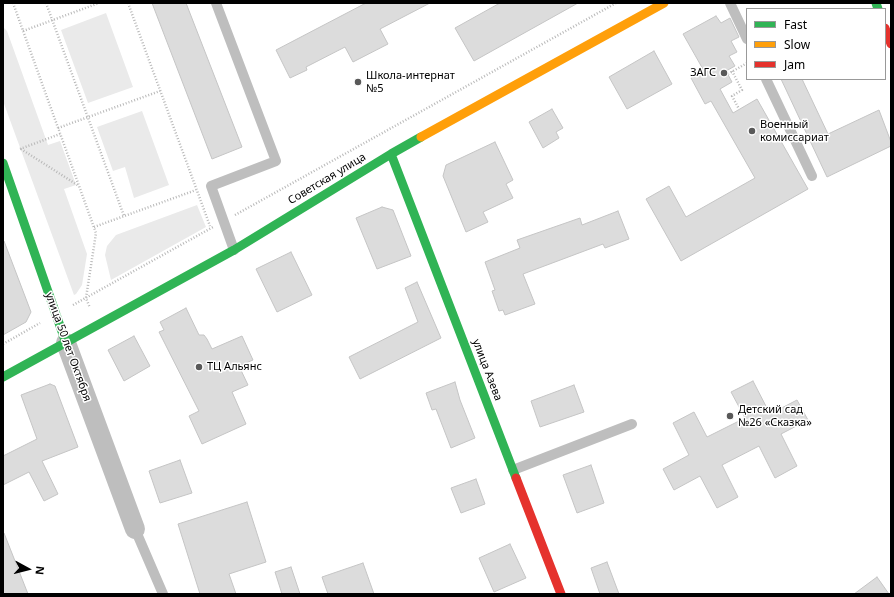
<!DOCTYPE html>
<meta charset="utf-8">
<style>
body{margin:0}
#map{position:relative;width:894px;height:597px;overflow:hidden;background:#fff;font-family:"Noto Sans",sans-serif}
canvas{display:block}
.frame{position:absolute;inset:0;border:4px solid #000;pointer-events:none}
.legend{position:absolute;left:746px;top:8px;width:140px;height:72px;box-sizing:border-box;background:#fff;border:1px solid #999;margin:0;padding:5px 7px;list-style:none;font-size:12px;color:#000}
.legend li{display:flex;align-items:center;gap:8px;height:20px}
.legend b{width:20px;border:1px solid #999}
.north{position:absolute;left:8px;top:549px;width:40px;height:40px;-webkit-text-stroke:3px #fff;paint-order:stroke;rotate:97deg;font-size:11px;font-weight:700;line-height:16px;text-align:center;color:#000}
.north::after{content:'';display:block;margin:auto;width:14px;height:18px;background:#000;clip-path:polygon(50% 0,100% 100%,50% 72%,0 100%)}
</style>
<div id="map">
<canvas width="894" height="597"></canvas>
<div class="frame"></div>
<ul class="legend">
<li><b style="height:5px;background:#30b455"></b>Fast</li>
<li><b style="height:5px;background:#ff9f0a"></b>Slow</li>
<li><b style="height:5px;background:#e5322d"></b>Jam</li>
</ul>
<div class="north">N</div>
</div>
<script>
const ctx = document.querySelector('canvas').getContext('2d');
ctx.lineJoin = 'round';
function fillPath(path, color) {
  ctx.fillStyle = color;
  ctx.fill(path, 'evenodd');
}
function poly(rows) {
  const path = new Path2D();
  for (const r of rows) {
    path.moveTo(r[0], r[1]);
    for (let i = 2; i < r.length; i += 2) path.lineTo(r[i], r[i + 1]);
  }
  return path;
}
function trace(path, color, width, dash) {
  ctx.strokeStyle = color;
  ctx.lineWidth = width;
  ctx.lineCap = dash ? 'butt' : 'round';
  ctx.setLineDash(dash || []);
  ctx.stroke(path);
}
function label(font, color, halo, rows, align = 'center') {
  ctx.font = font + ' "Noto Sans",sans-serif';
  ctx.lineWidth = 3;
  ctx.setLineDash([]);
  ctx.textBaseline = 'middle';
  ctx.strokeStyle = halo;
  ctx.fillStyle = color;
  for (const [text, x, y, turn = 0] of rows) {
    ctx.save();
    ctx.translate(x, y);
    ctx.rotate((+turn || 0) * Math.PI / 180);
    ctx.textAlign = isNaN(turn) ? turn : align;
    if (halo) ctx.strokeText(text, 0, 0);
    ctx.fillText(text, 0, 0);
    ctx.restore();
  }
}
const green = poly([
 [106,13,133,87,88,103,61,30],
 [3,27,7,31,48,145,60,141,76,185,64,189,87,254,82,285,76,294,74,295,3,101],
 [142,111,169,185,134,198,125,167,113,171,97,127],
 [197,205,206,227,111,280,105,255,107,246,116,235]
]);
const building = poly([
 [152,3,186,3,242,147,212,159,152,3],
 [366,3,430,3,380,29,388,44,353,62,345,47,306,67,307,70,290,78,276,50,366,3],
 [500,3,578,3,474,61,455,28,500,3],
 [716,16,721,23,730,18,739,37,731,41,737,52,729,56,735,66,726,71,732,82,720,89,733,113,757,99,808,189,681,261,646,199,669,186,686,217,755,178,711,101,705,104,691,78,704,71,683,34,716,16],
 [654,51,672,84,627,109,609,77,654,51],
 [781,79,802,79,828,134,879,110,891,142,891,146,827,177,781,79],
 [552,109,563,128,556,132,559,138,543,148,529,122,552,109],
 [495,142,513,180,506,184,513,198,483,212,488,222,466,232,443,176,446,165,495,142],
 [382,207,393,210,411,256,377,269,356,218,382,207],
 [618,211,629,239,605,248,603,244,523,274,535,304,505,315,503,310,499,311,492,291,495,290,485,262,520,248,517,240,580,218,582,225,618,211],
 [3,241,4,241,31,312,26,322,3,335,3,241],
 [291,252,312,295,277,312,256,269,291,252],
 [417,282,441,338,360,379,349,357,418,322,405,288,417,282],
 [186,308,199,335,204,335,207,339,212,349,242,336,253,360,239,366,248,385,232,392,246,424,202,444,189,416,199,411,159,332,164,330,160,322,186,308],
 [134,336,150,366,124,381,108,350,134,336],
 [753,381,770,414,797,400,808,420,781,434,797,466,775,478,759,446,722,465,738,497,717,508,700,476,674,490,663,469,689,455,673,423,694,412,707,437,745,418,731,392,753,381],
 [455,382,460,400,475,438,451,448,436,409,432,410,426,393,455,382],
 [50,384,55,386,78,447,42,461,58,494,44,501,29,472,3,485,3,456,37,439,21,395,50,384],
 [574,385,584,412,540,427,531,401,574,385],
 [180,460,192,493,160,503,149,471,180,460],
 [591,465,604,503,577,513,563,475,591,465],
 [476,479,485,504,461,513,451,488,476,479],
 [247,502,266,562,229,574,236,594,200,594,178,524,247,502],
 [3,533,4,533,28,594,3,594,3,533],
 [510,544,526,578,494,592,479,558,510,544],
 [607,562,619,594,600,594,591,568,607,562],
 [363,563,374,594,328,594,322,577,363,563],
 [291,567,300,594,282,594,275,572,291,567],
 [877,577,889,594,854,594,877,577]
]);
const path = poly([
 [13,3,96,233,86,298,90,308],
 [46,3,124,216],
 [128,3,210,226],
 [23,31,99,3],
 [732,71,742,90,732,96,739,109],
 [728,74,747,63],
 [58,128,160,91],
 [20,149,60,134],
 [21,149,79,186],
 [235,215,616,3],
 [94,227,196,190],
 [73,305,213,227],
 [3,344,40,323]
]);
const lane = poly([
 [216,3,276,161,211,186,234,250],
 [730,3,747,39],
 [766,79,812,176],
 [513,470,632,424],
 [135,529,163,594]
]);
const street = poly([
 [66,343,135,529]
]);
const fast = poly([
 [876,3,878,9],
 [391,154,516,478],
 [3,163,66,343],
 [3,377,234,250,391,154,421,137]
]);
const slow = poly([
 [421,137,664,3]
]);
const jam = poly([
 [885,28,891,44],
 [516,478,561,594]
]);
const markers = [
 [724,73,4,"#595959"],
 [358,82,4,"#595959"],
 [752,131,4,"#595959"],
 [199,367,4,"#595959"],
 [730,416,4,"#595959"]
];
const poiNames = [
 ["ЗАГС",716,73,"right"],
 ["Школа-интернат",366,76],
 ["№5",366,89],
 ["Военный",760,125],
 ["комиссариат",760,138],
 ["ТЦ Альянс",207,367],
 ["Детский сад",738,410],
 ["№26 «Сказка»",738,423]
];
const streetNames = [
 ["Советская улица",327,179,-31],
 ["улица 50 лет Октября",68,347,70],
 ["улица Азева",487,370,69]
];
fillPath(green, '#eaeaea');
fillPath(building, '#dcdcdc');
trace(building, '#c5c5c5', 1);
trace(path, '#b8b8b8', 2.5, [1, 2]);
trace(lane, '#bebebe', 10);
trace(street, '#bebebe', 20);
trace(fast, '#30b455', 9);
trace(slow, '#ff9f0a', 9);
trace(jam, '#e5322d', 9);
for (const [x, y, r, color] of markers) {
  const dot = new Path2D();
  dot.arc(x, y, r, 0, 2 * Math.PI);
  ctx.fillStyle = color;
  ctx.fill(dot);
  trace(dot, '#fff', 1.5);
}
label('11px', '#000', '#fff', poiNames, 'left');
label('11px', '#000', '#fff', streetNames);
</script>
